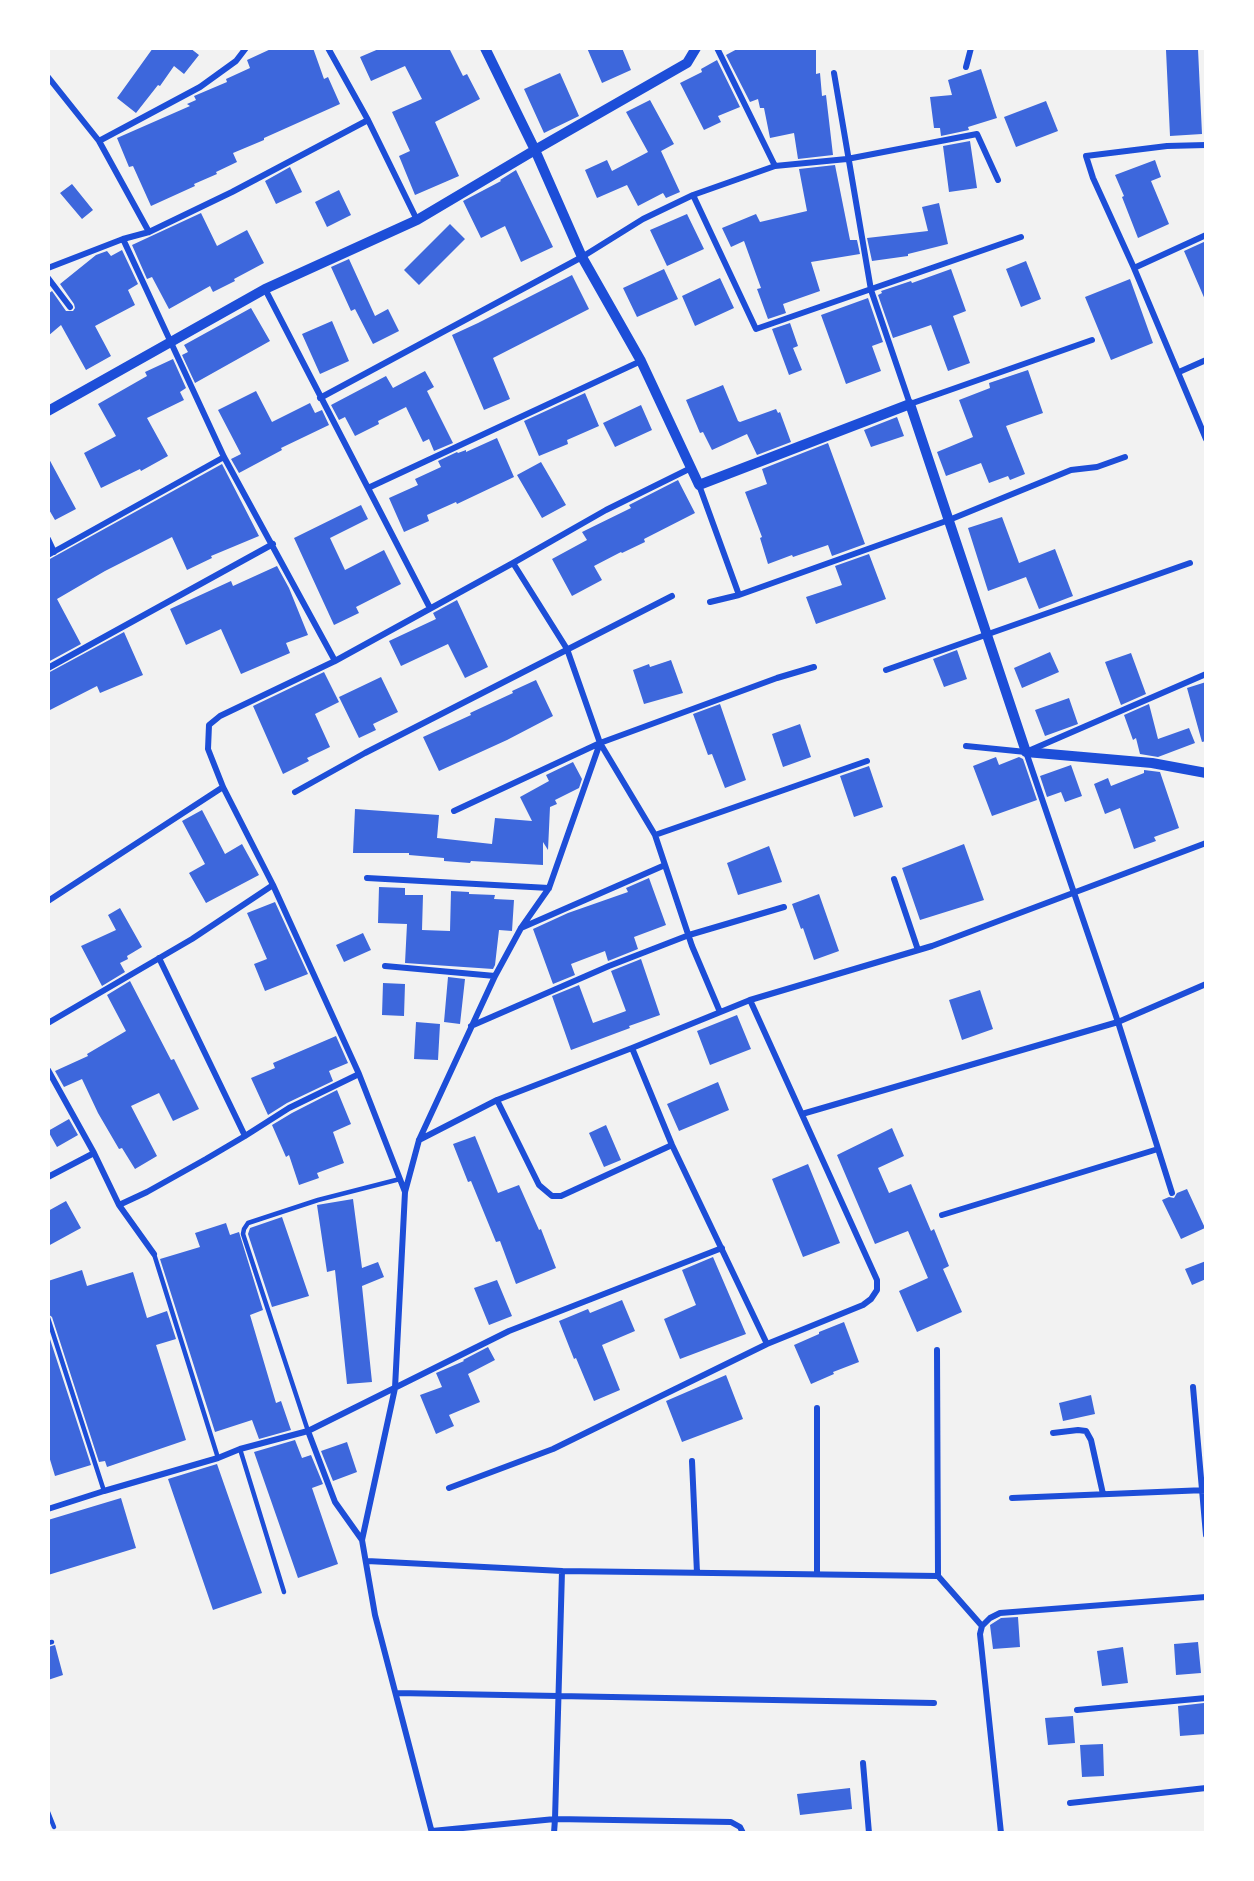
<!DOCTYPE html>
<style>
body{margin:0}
#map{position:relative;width:1254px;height:1881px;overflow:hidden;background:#f2f2f2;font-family:Roboto,sans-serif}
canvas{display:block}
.frame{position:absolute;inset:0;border:50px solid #fff;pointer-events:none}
</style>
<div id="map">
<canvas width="1254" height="1881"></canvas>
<div class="frame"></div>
</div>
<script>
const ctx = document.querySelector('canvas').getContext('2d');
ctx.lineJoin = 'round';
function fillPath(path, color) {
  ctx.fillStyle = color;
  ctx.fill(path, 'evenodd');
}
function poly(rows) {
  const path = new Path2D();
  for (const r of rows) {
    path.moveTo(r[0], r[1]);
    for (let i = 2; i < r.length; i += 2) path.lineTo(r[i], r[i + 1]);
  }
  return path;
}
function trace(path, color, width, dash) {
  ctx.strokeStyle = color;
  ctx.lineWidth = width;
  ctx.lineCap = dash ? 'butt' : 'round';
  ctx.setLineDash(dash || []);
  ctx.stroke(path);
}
const building = poly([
 [153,48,190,48,199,55,184,74,174,66,160,86,158,85,136,113,117,98],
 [273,48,313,48,324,79,328,77,340,104,264,138,264,140,233,153,237,162,216,172,217,174,194,184,195,186,151,206,133,166,129,167,117,138,190,106,187,104,196,100,194,96,227,82,226,79,250,68,247,60],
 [381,48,449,48,463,76,467,74,480,99,435,122,459,176,415,195,399,156,410,151,392,112,422,99,405,66,371,81,360,57],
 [587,48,622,48,631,70,602,83],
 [739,48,816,48,816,74,820,73,822,96,826,95,833,155,798,159,794,133,770,138,764,108,760,108,758,99,750,102,726,55],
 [1198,49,1202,134,1170,136,1166,50],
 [717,60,740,107,718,116,721,122,704,130,680,83,702,72,701,69],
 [981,69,997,118,968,127,969,130,941,136,940,128,934,128,930,97,952,95,948,80],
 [560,73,579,116,544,133,524,89],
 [650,100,674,144,661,151,680,192,666,198,663,193,638,206,627,185,597,198,585,170,607,160,612,171,648,152,626,112],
 [1046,101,1058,131,1016,147,1004,117],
 [970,141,977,188,949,192,943,146],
 [1155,160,1161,177,1151,181,1169,224,1138,238,1122,197,1124,196,1115,175],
 [835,165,850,240,857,240,860,254,811,262,820,291,783,304,786,313,768,319,757,289,761,288,744,241,731,247,722,228,756,214,760,222,807,211,799,169],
 [290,167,302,192,276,204,265,181],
 [516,170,553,247,521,262,505,226,481,238,463,201,501,181,500,180],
 [72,184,93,210,82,219,60,193],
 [339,190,351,215,327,227,315,202],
 [939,203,948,244,908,254,908,256,872,261,867,238,928,231,922,207],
 [201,213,217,246,247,230,264,263,234,279,235,281,213,292,210,286,169,309,152,277,147,279,132,245],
 [687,214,704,249,667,266,650,230],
 [450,224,465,239,419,285,404,270],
 [1206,241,1206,302,1184,251],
 [122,250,138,284,128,290,135,305,95,326,111,356,86,370,61,325,48,336,48,294,52,291,66,311,73,311,75,308,74,304,60,284,96,255,107,251,111,256],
 [349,259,375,316,388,309,399,331,373,344,355,309,351,311,331,267],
 [1026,261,1041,299,1021,307,1006,269],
 [664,269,678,299,637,317,623,288],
 [951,269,966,311,953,316,970,363,948,371,931,325,893,338,878,295,882,293,881,291,911,281,912,283],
 [572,275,589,309,493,358,510,399,484,410,452,335,478,323],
 [720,278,734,308,695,326,682,296],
 [1130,279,1153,343,1111,360,1085,297],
 [868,298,883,342,872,346,881,371,846,384,821,315],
 [251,308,270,341,195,383,182,355,188,352,184,345],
 [332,321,349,361,320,374,302,334],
 [790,323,798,346,793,348,802,370,789,375,772,329],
 [173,359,186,388,180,392,184,400,147,418,168,456,141,471,140,469,101,488,84,453,116,436,98,404,147,376,145,372],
 [1028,370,1043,413,1006,426,1025,474,1010,480,1008,476,989,483,981,463,946,476,937,452,973,437,959,400,990,388,989,383],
 [425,371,434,387,427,391,453,443,434,451,429,439,423,442,406,407,378,421,379,424,355,436,345,417,339,420,331,405,386,376,393,388],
 [723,385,738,421,740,422,776,409,778,413,780,412,791,442,757,455,747,434,712,450,703,432,700,433,686,400],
 [256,391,272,422,310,403,315,413,322,410,329,425,281,448,282,450,239,473,231,459,241,454,218,410],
 [585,393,599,426,567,440,568,444,539,456,524,421],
 [641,405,652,430,615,447,603,423],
 [897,417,904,436,871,447,864,430],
 [497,438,514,477,457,504,456,502,427,515,429,521,404,532,389,498,418,485,415,479,441,467,438,461,457,452,458,453,466,450,466,452],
 [828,443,865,544,832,556,828,545,793,557,792,555,768,564,760,538,762,537,745,492,767,484,762,469],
 [48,457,76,509,55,520,48,508],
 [541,462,566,505,542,518,517,475],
 [222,464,259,536,211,556,212,558,187,570,172,537,105,571,57,599,81,644,48,662,48,560],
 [678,480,695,513,644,539,645,542,622,553,621,552,594,566,602,580,572,596,552,559,587,540,582,532,631,508,629,505],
 [361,505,368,519,330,538,345,570,384,550,401,584,356,607,359,613,334,625,294,538],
 [1002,517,1019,563,1055,549,1073,596,1039,609,1026,577,988,591,968,528],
 [869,554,886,599,816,624,806,597,842,585,835,566],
 [277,566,289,588,308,635,286,643,290,653,241,674,221,629,186,645,170,609,231,581,233,586],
 [457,600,488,667,465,678,448,644,401,666,389,641,436,619,433,613],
 [124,632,143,675,100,693,97,686,48,711,48,673],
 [957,650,967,679,944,687,933,659],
 [1050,652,1059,672,1022,688,1014,668],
 [1131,653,1146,694,1121,705,1105,662],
 [671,660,683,693,644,704,633,670,649,664,650,667],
 [324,672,339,702,315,714,330,747,307,758,309,761,283,774,253,706],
 [381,677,398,712,373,724,376,730,359,738,339,697],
 [536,680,553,716,507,740,439,771,423,737,471,715,470,713,513,693,512,691],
 [1206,682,1206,741,1202,742,1187,688],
 [1069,698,1078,724,1045,736,1035,710],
 [720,704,746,780,725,788,712,754,708,755,693,714],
 [1149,704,1158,739,1189,728,1195,743,1158,757,1140,754,1136,738,1133,740,1124,715],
 [800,724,811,757,783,767,772,734],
 [996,757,999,765,1019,757,1023,759,1037,800,992,816,973,766],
 [573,762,582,779,579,788,555,800,557,804,550,807,548,850,543,842,543,865,471,861,470,863,444,861,444,858,409,855,409,853,353,853,355,809,439,815,437,838,492,844,495,818,532,821,520,797,549,781,546,775],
 [1071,765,1082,796,1065,802,1061,792,1047,797,1040,776],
 [869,766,883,807,854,817,840,776],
 [1144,770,1160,772,1179,828,1154,837,1156,841,1134,849,1120,808,1105,814,1094,784,1108,778,1111,786,1144,773],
 [202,810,225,854,242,844,259,875,206,903,189,873,205,864,182,821],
 [964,844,984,900,920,920,902,868],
 [769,846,782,882,738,895,727,863],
 [649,878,666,925,634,937,638,949,608,961,605,951,571,964,575,975,553,984,533,929,568,913,628,892,626,888],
 [379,887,405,888,405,895,423,895,422,930,450,931,451,891,469,892,469,894,495,895,494,899,514,900,512,931,499,930,495,965,493,969,405,963,407,924,378,923],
 [819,894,839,951,814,960,803,928,801,929,792,904],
 [275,902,308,974,265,991,254,964,267,959,247,913],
 [120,908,142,947,127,956,128,959,120,963,125,972,102,986,81,946,116,930,108,915],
 [363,933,371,950,344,962,336,945],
 [641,959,660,1015,629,1026,630,1028,571,1050,552,996,579,985,593,1023,626,1011,611,971],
 [448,977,465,979,460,1024,444,1022],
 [130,981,171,1060,174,1059,199,1109,173,1121,159,1093,131,1106,157,1156,135,1169,122,1148,119,1149,98,1113,82,1079,64,1087,55,1071,88,1056,87,1054,126,1031,107,995],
 [383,983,405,984,404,1016,382,1015],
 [980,990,993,1029,962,1040,949,1000],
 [737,1015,751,1049,710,1065,697,1031],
 [416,1022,440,1024,438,1060,414,1059],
 [336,1036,348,1063,329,1071,333,1081,287,1103,268,1115,251,1078,275,1068,273,1063],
 [718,1082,729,1110,679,1131,667,1104],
 [337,1090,351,1124,333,1132,344,1163,317,1173,319,1178,299,1185,289,1155,286,1157,272,1125,292,1113],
 [69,1119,78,1135,57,1147,48,1131],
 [606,1125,621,1160,604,1167,589,1133],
 [892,1128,904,1156,878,1168,889,1193,911,1184,931,1231,934,1229,949,1266,943,1269,962,1312,917,1332,899,1291,928,1278,908,1231,875,1244,837,1155],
 [475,1136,498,1193,519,1185,539,1230,541,1229,556,1268,516,1284,500,1241,496,1242,471,1181,468,1182,453,1144],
 [808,1164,840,1243,803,1257,772,1179],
 [1187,1189,1205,1228,1181,1239,1162,1200,1169,1197,1174,1198,1177,1193],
 [353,1199,362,1268,378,1262,384,1277,362,1286,372,1382,347,1384,335,1270,327,1272,317,1205],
 [66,1201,81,1228,48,1246,48,1211],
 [282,1217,309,1296,272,1307,248,1234,250,1228],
 [226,1223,230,1235,239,1232,263,1310,250,1315,276,1403,281,1401,291,1430,259,1439,252,1420,215,1432,160,1259,200,1247,195,1233],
 [713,1257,746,1334,680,1359,664,1319,696,1305,682,1270],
 [1206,1261,1206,1279,1192,1285,1185,1269],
 [82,1270,87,1286,133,1272,147,1318,167,1311,176,1339,156,1345,186,1440,107,1467,105,1461,99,1462,52,1317,48,1314,48,1281],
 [497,1280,512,1316,489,1325,474,1288],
 [622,1300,635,1331,602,1345,620,1390,594,1401,576,1358,574,1359,559,1321,588,1309,590,1313],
 [844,1322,859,1362,833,1372,834,1374,811,1384,794,1345,819,1334,819,1332],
 [48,1333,91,1465,55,1476,48,1453],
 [488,1347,495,1360,468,1374,480,1402,449,1415,454,1426,436,1434,420,1395,442,1387,436,1373,464,1361,463,1360],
 [726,1375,743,1419,682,1442,666,1401],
 [1091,1395,1095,1414,1063,1421,1059,1403],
 [295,1440,302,1458,311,1455,323,1484,312,1488,338,1564,298,1578,254,1452],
 [347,1442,357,1472,333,1481,321,1451],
 [217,1464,262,1593,213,1610,168,1479],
 [121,1498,136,1548,48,1575,48,1520],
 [1018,1617,1020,1647,993,1649,990,1625,1001,1618],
 [1198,1642,1201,1673,1176,1675,1174,1644],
 [55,1645,63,1675,48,1680,48,1647],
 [1123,1647,1128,1683,1102,1686,1097,1651],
 [1204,1703,1206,1734,1180,1736,1178,1706],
 [1073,1716,1075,1743,1048,1745,1045,1718],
 [1103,1744,1104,1776,1082,1777,1080,1745],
 [850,1788,852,1809,800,1815,797,1794]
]);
const service = poly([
 [154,1254,218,1458],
 [48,1318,104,1491],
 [308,1431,243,1234,244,1229,248,1223,318,1200,400,1179],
 [240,1449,284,1592],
 [48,1643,52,1642],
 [48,1812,54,1827]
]);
const minor = poly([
 [328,48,368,120],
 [717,48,775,166],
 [966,67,971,48],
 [834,73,871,290,910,404,1092,340],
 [48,77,99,141,149,232],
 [99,141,200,87,236,61,246,48],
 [1206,145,1167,146,1086,156,1093,178,1134,268,1206,439],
 [693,195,756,329,1021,237],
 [48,268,123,239],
 [1134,268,1206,235],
 [48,278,70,307],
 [265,289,430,608],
 [1179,372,1206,360],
 [320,398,582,257,643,219,693,195,775,166,847,159,977,134,998,180],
 [699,485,739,595],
 [368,488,641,361],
 [48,539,54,552],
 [48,555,224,457],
 [513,563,567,649,600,743,655,835,692,946,720,1012],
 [710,602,739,595,949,520,1071,470,1097,467,1125,457],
 [335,661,224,457,123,239,149,232,232,192,368,120,417,220],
 [48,668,273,544],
 [886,670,1190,563],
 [966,746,1026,752,1206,674],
 [1026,752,1118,1022,1172,1193],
 [295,792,365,753,672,596],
 [454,811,600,743,777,678,814,667],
 [655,835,867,761],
 [367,878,549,888],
 [894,879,918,950],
 [48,901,223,787],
 [521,928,665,865],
 [159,958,245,1136],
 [385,966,495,976],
 [750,1000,932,946,1206,843],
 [48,1023,192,939,273,885],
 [471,1026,609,966,689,935,784,907],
 [632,1048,672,1145,767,1344],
 [48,1070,94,1153,119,1205],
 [497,1100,539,1185,552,1196,561,1196,672,1145],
 [802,1114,1118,1022,1206,984],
 [419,1140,497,1100,632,1048,750,1000,877,1280,877,1290,871,1299,863,1305,767,1344,553,1449,449,1488],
 [48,1177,94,1153],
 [405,1192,359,1074,273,885,223,787,208,749,209,725,220,716,335,661,513,563,606,510,691,468],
 [942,1215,1158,1149],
 [154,1254,119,1205,147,1192,206,1159,245,1136,289,1108,359,1074],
 [1193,1387,1206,1535],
 [308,1431,335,1502,362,1540,375,1615,432,1833],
 [1053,1433,1078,1430,1086,1431,1091,1440,1103,1494],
 [692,1461,697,1573],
 [1012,1498,1206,1490],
 [48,1509,104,1491,218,1458,240,1449,308,1431,509,1331,722,1248],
 [362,1540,395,1388,405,1192,419,1140,495,976,521,928,549,888,600,743],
 [367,1561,562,1571,555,1819,432,1831],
 [562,1571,938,1576,937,1350],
 [817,1574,817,1408],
 [938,1576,982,1626],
 [397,1693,934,1703],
 [1077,1710,1206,1698],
 [863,1763,869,1833],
 [1070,1803,1206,1788],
 [554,1833,555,1819,731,1822,740,1827,743,1833],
 [1001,1833,980,1634,982,1626,990,1618,1000,1613,1206,1597]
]);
const tertiary = poly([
 [485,48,535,150,582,257,641,361,699,485,910,404,1026,752,1152,763,1206,773],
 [48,411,265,289,417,220,535,150,687,63,696,48]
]);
fillPath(building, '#3d67dc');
trace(service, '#1d4ed8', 4.5);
trace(minor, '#1d4ed8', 6);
trace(tertiary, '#1d4ed8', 10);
</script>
